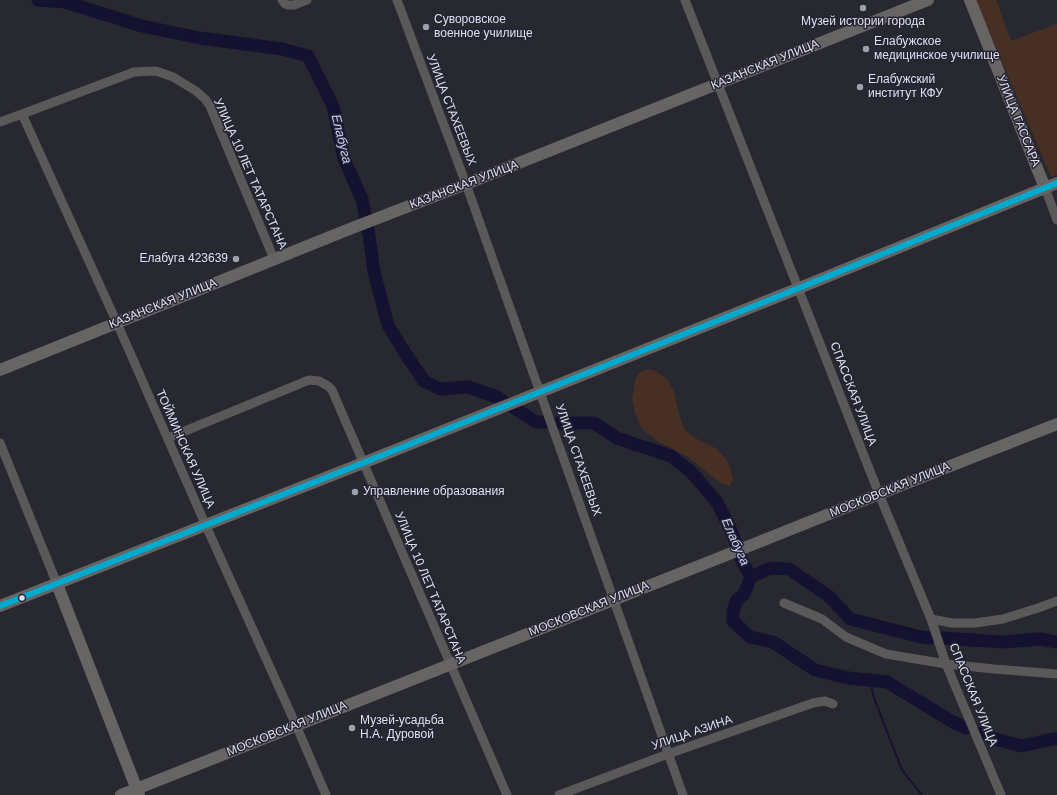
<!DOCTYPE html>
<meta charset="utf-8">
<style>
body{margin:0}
canvas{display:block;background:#282830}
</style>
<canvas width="1057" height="795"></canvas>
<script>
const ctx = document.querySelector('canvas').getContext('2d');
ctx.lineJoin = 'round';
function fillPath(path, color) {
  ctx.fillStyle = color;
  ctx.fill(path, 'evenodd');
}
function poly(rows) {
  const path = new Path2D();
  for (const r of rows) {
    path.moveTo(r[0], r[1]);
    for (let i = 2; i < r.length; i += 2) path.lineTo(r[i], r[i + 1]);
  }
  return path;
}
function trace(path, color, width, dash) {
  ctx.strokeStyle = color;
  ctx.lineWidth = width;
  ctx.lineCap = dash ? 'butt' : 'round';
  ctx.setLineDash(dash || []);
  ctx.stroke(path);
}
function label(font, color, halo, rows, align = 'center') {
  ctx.font = font + ' Helvetica,sans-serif';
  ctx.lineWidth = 3;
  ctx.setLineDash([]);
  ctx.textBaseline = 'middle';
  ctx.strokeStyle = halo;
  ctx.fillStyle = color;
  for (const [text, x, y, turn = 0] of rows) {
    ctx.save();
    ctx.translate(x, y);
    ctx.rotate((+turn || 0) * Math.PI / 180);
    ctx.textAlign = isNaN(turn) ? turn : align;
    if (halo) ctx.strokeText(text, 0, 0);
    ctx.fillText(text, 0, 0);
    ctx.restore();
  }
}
const green = poly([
 [976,0,996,0,1011,41,1057,24,1057,174,1051,177],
 [648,369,656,371,667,379,674,392,679,414,684,429,695,438,715,448,725,458,729,464,733,479,730,486,723,484,717,480,687,456,659,442,646,432,641,427,635,413,632,399,636,377,641,372]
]);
const stream = poly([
 [870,680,874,698,902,770,922,795]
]);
const river = poly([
 [38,0,65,2,142,26,200,38,282,49,308,56,333,106,344,159,362,199,369,235,374,272,388,325,405,353,424,381,440,389,468,387,497,397,536,422,545,422],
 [558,423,594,423,617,438,637,445,671,456,691,472,717,502,730,528,742,561,751,577,744,594,736,601,733,612,733,621,750,637,773,642,815,670,848,678,887,682,953,722,966,728],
 [751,577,770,568,789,569,830,597,850,619,921,637,930,638],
 [943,638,1003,642,1040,639,1057,642],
 [981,733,995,739,1021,746,1053,739,1057,739]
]);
const street = poly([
 [282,0,285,4,288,5,294,5,307,0],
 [397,0,466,184,683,795],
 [685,0,879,494,931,619,946,664,1001,795],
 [22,114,117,323,206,526,296,725,326,795],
 [0,122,22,114,134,72,156,71,173,77,196,91,205,99,210,106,274,259],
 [1045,188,1057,220],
 [168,438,309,380,319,381,328,386,332,390,507,795],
 [0,443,57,584],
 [784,603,822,619,846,637,886,654,946,664,994,669,1057,674],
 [931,619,952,623,975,623,1003,619,1038,608,1057,601],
 [559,795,668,754,813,703,825,701,833,704]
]);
const secondary = poly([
 [970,0,1045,188],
 [0,370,347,230,466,184,928,0],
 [57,584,139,795],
 [0,606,363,463,814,282,1057,183],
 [121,795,724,556,879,494,1057,424]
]);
const bus1 = poly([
 [0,606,363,463,814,282,1057,183]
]);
const markers = [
 [863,8,4,"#a0a0aa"],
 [426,27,4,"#a0a0aa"],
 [866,49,4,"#a0a0aa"],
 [860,87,4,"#a0a0aa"],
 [236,259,4,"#a0a0aa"],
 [355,492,4,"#a0a0aa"],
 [22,598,3.5,"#e0e1ec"],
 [352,728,4,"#a0a0aa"]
];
const poiNames = [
 ["Суворовское",434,20],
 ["военное училище",434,34],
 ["Музей истории города",863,22,"center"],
 ["Елабужское",874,42],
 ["медицинское училище",874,56],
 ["Елабужский",868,80],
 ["институт КФУ",868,94],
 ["Елабуга 423639",228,259,"right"],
 ["Управление образования",363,492],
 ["Музей-усадьба",360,721],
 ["Н.А. Дуровой",360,735]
];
const streetNames = [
 ["КАЗАНСКАЯ УЛИЦА",765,65,-22],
 ["УЛИЦА СТАХЕЕВЫХ",451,110,69],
 ["УЛИЦА ГАССАРА",1018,121,68],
 ["УЛИЦА 10 ЛЕТ ТАТАРСТАНА",250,174,66],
 ["КАЗАНСКАЯ УЛИЦА",464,185,-21],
 ["КАЗАНСКАЯ УЛИЦА",163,304,-22],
 ["СПАССКАЯ УЛИЦА",853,394,69],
 ["ТОЙМИНСКАЯ УЛИЦА",185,449,66],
 ["УЛИЦА СТАХЕЕВЫХ",578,460,71],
 ["МОСКОВСКАЯ УЛИЦА",890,490,-22],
 ["УЛИЦА 10 ЛЕТ ТАТАРСТАНА",430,588,67],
 ["МОСКОВСКАЯ УЛИЦА",589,609,-22],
 ["СПАССКАЯ УЛИЦА",973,695,68],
 ["МОСКОВСКАЯ УЛИЦА",287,729,-22],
 ["УЛИЦА АЗИНА",692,733,-19]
];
const waterNames = [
 ["Елабуга",341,139,76],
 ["Елабуга",735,542,66]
];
fillPath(green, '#482f23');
trace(stream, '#151231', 2);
trace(river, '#151231', 13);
trace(street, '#5b5859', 9);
trace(secondary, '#676464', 12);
trace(bus1, '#00a9ce', 6);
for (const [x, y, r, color] of markers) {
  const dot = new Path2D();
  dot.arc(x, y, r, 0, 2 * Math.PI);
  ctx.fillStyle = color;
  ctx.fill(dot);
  trace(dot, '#242434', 1.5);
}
label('12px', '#e0e1ec', '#242434', poiNames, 'left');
label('12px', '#e0e1ec', '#242434', streetNames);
label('italic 13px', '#cdcef7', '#242434', waterNames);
</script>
